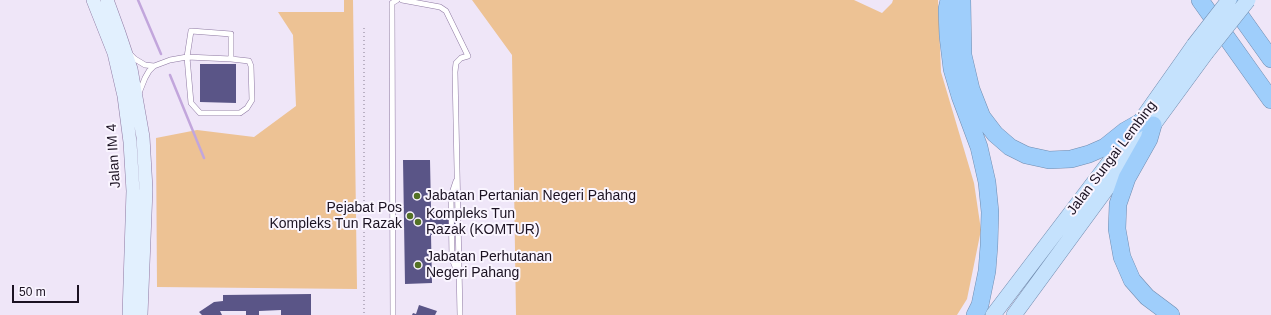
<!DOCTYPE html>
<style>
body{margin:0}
#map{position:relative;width:1271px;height:315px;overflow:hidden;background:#efe6f8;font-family:Helvetica,sans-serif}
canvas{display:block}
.scale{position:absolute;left:12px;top:285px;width:67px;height:18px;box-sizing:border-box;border:2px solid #1b1222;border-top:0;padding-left:5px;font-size:12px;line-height:14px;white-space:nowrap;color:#1b1222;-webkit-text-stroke:3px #faf5ff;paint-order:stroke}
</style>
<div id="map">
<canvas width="1271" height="315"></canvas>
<div class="scale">50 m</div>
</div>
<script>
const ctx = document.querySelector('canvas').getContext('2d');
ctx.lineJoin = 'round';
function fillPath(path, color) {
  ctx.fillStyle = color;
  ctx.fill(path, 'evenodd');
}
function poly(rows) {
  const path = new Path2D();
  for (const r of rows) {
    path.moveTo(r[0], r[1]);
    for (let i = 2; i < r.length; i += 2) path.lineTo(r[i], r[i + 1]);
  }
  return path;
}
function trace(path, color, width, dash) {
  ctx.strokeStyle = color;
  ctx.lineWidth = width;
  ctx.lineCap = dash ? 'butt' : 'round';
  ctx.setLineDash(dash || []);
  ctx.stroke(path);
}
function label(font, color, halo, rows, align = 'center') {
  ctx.font = font + ' Helvetica,sans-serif';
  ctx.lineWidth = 4;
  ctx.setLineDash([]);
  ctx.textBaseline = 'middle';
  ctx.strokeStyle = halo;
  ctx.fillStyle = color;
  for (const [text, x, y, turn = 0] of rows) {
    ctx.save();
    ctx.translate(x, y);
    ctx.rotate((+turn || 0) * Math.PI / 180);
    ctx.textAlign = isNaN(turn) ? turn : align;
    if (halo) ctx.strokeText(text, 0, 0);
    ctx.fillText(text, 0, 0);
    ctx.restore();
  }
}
const green = poly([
 [344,0,353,0,357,289,157,287,156,138,197,130,254,137,296,106,293,35,278,12,344,12],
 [472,0,854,0,882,13,892,3,893,0,938,0,941,72,974,183,981,230,967,299,957,315,516,315,512,55]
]);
const stream = poly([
 [138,0,161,54],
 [170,75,204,158]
]);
const building = poly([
 [200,64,236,64,236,103,200,102],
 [403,160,430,160,431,209,456,209,456,234,431,235,432,283,405,284],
 [311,294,311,315,281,315,281,310,259,311,259,315,246,315,246,311,220,311,222,315,202,315,199,312,214,302,223,301,223,295],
 [419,305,437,311,435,315,412,315,413,313,416,314]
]);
const path = poly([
 [364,28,364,315]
]);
const lane = poly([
 [402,0,440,7,446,11,468,56,461,58,456,63,455,72,460,315],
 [129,53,135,59,145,65,154,66],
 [187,57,231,59,249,61,251,66,252,100,247,108,240,113,200,113,191,103,187,57],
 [139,93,145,78,149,71,154,66,170,60,187,57,191,31,231,34,231,59],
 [456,181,451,196,452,259,458,274],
 [393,315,392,3,397,0]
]);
const secondary = poly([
 [93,0,114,53,124,96,130,142,133,191,129,315],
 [107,0,119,33,131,69,143,137,146,189,141,315]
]);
const primary = poly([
 [993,315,1139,123,1194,45],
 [1014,315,1206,53]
]);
const highway = poly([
 [949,0,947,9,948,36,952,69,960,96,979,147,987,182,990,212,989,246,987,271,980,305,975,315],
 [962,0,963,55,971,89,982,117,995,134,1010,147,1026,155,1049,160,1071,159,1089,154,1105,147,1125,131,1139,123],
 [1200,0,1271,100],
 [1229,0,1271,59],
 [1153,125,1149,139,1127,178,1118,204,1117,229,1122,257,1132,280,1147,297,1171,315]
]);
const primaryBridge = poly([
 [1194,45,1229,0],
 [1206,53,1248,0]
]);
const markers = [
 [417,196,4,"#537125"],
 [410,216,4,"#537125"],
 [418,222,4,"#537125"],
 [418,265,4,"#537125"]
];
const streetNames = [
 ["Jalan IM 4",114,156,-94],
 ["Jalan Sungai Lembing",1112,158,-53]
];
const poiNames = [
 ["Jabatan Pertanian Negeri Pahang",425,196],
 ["Pejabat Pos",402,208,"right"],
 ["Kompleks Tun Razak",402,224,"right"],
 ["Kompleks Tun",426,214],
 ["Razak (KOMTUR)",426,230],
 ["Jabatan Perhutanan",426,257],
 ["Negeri Pahang",426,273]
];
fillPath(green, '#edc294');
trace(stream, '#c2a6dc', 2.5);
fillPath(building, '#5a5587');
trace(lane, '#8e79a2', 6);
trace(secondary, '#8e79a2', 14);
trace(primary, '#718caf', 16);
trace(highway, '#718caf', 18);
trace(path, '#a9a0b2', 1.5, [1, 3]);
trace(lane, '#fff', 5);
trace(secondary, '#e2f0fe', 13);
trace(primary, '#c5e2fd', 15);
trace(highway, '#9fcefb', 17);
trace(primaryBridge, '#718caf', 16, []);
trace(primaryBridge, '#c5e2fd', 15);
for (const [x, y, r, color] of markers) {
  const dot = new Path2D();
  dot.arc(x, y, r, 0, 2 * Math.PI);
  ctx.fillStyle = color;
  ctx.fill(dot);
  trace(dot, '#faf5ff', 1.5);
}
label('14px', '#1b1222', '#faf5ff', streetNames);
label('14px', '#1b1222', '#faf5ff', poiNames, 'left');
</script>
